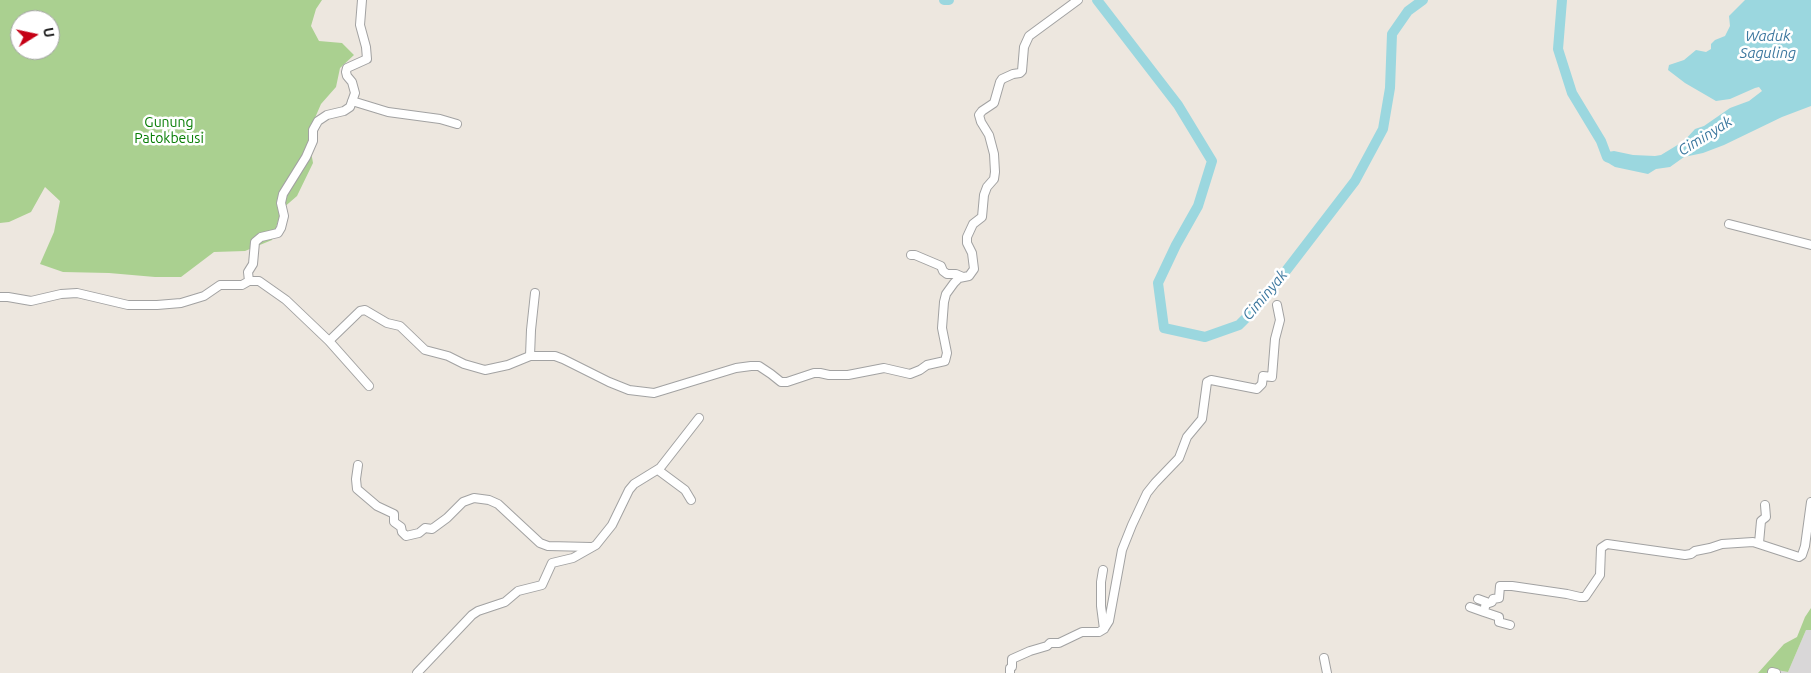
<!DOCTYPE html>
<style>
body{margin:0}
#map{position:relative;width:1811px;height:673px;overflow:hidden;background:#ede7df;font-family:Ubuntu,sans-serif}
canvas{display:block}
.north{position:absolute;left:10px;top:10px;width:50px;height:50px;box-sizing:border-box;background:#fff;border:1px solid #a4a4a4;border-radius:50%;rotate:80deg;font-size:14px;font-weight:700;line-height:20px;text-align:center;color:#1b1b1b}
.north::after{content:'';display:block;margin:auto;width:18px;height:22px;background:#c50015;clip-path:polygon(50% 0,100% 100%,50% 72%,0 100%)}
</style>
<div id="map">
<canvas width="1811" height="673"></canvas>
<div class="north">U</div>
</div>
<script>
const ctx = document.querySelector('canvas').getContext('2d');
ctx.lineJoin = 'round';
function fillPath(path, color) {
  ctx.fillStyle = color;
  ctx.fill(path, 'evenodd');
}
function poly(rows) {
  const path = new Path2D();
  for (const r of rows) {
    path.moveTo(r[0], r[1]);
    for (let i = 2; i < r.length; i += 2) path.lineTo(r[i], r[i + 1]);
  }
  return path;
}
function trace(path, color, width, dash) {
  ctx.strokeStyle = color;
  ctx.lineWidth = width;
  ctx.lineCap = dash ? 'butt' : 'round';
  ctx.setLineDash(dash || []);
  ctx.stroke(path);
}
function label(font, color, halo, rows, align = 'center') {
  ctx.font = font + ' Ubuntu,sans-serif';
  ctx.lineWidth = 5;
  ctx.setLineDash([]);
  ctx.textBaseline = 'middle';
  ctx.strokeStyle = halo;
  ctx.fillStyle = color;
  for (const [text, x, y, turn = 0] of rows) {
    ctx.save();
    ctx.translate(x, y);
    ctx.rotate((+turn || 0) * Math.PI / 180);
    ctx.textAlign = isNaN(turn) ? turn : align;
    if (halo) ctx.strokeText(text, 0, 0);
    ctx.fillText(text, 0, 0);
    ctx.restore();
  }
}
const residential = poly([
 [1806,630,1811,630,1811,673,1770,673,1771,669,1788,672]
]);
const forest = poly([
 [0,0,322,0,316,9,311,26,319,41,342,43,354,55,340,68,336,87,321,104,308,134,313,163,297,196,282,209,272,240,245,251,214,252,181,277,155,277,109,273,63,272,40,264,54,232,60,201,45,187,31,212,9,222,0,223],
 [20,20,50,20,50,50,20,50],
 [1811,608,1811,630,1806,630,1788,672,1771,669,1770,673,1758,673,1784,644,1797,637,1805,617]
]);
const water = poly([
 [1745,0,1811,0,1811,106,1782,117,1724,145,1703,153,1684,157,1670,167,1656,169,1648,174,1615,167,1610,164,1605,156,1608,152,1614,151,1633,155,1655,156,1661,155,1684,141,1695,129,1704,126,1730,108,1749,101,1762,91,1759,87,1755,88,1730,99,1716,101,1685,83,1668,70,1669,65,1684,60,1696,50,1706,52,1711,49,1711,44,1715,40,1725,36,1730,26,1729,16]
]);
const river = poly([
 [944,0,949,0],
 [1097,0,1178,105,1212,161,1198,206,1176,245,1158,283,1164,328,1205,337,1239,325,1262,302,1355,181,1383,129,1390,88,1392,34,1408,11,1423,0],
 [1562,0,1558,49,1572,93,1601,141,1607,157,1617,161]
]);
const minor = poly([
 [352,101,388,112,440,119,457,124],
 [1729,224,1811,245],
 [911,255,915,255,941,266,943,271,947,274,956,274,963,277],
 [249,281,248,272,253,264,255,242,261,237,278,233,281,228,284,216,281,203,283,194,306,157,313,141,313,130,318,121,327,115,344,111,350,107,355,93,352,82,347,76,346,72,347,68,367,59,366,47,360,25,362,0],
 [0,297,8,297,31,301,61,294,77,293,128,305,157,305,181,303,204,296,220,285,242,285,249,281,259,281,286,300,329,341,369,386],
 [329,341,360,311,365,310,387,323,400,326,425,350,448,356,464,364,485,370,508,365,530,356,555,356,563,359,609,382,629,390,654,393,736,368,751,366,759,366,771,374,781,382,787,382,814,373,820,373,829,375,848,375,884,368,910,374,920,370,927,365,945,361,947,353,942,328,944,302,946,294,954,283,959,278,969,276,974,269,972,253,967,243,967,237,973,224,982,217,984,195,987,187,994,179,995,172,994,154,989,135,981,122,979,115,982,111,994,103,1000,82,1002,79,1013,74,1020,73,1022,71,1024,47,1029,36,1078,0],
 [530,356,531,330,535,293],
 [358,465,356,479,357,489,377,506,394,514,394,522,401,527,402,532,406,536,419,533,425,528,432,529,447,518,463,502,474,498,489,500,498,504,540,543,548,546,591,547],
 [658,470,685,490,691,500],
 [1759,543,1761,521,1766,517,1765,505],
 [1103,570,1101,582,1101,606,1104,629],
 [1478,599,1489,603,1492,602,1493,599,1499,598,1500,586,1512,586,1567,594,1580,597,1585,597,1600,575,1601,548,1607,544,1685,555,1691,554,1695,551,1710,548,1722,544,1753,542,1799,557,1802,555,1805,546,1811,502],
 [1486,602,1484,612,1499,617,1499,622,1510,625],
 [1470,607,1484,612],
 [1324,658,1327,673],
 [1772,672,1776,673],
 [417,673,472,615,478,611,505,602,518,591,542,585,552,563,573,558,596,545,612,525,629,490,634,484,660,468,699,418],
 [1010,673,1010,668,1012,667,1012,659,1030,651,1047,646,1050,643,1059,643,1082,632,1099,632,1104,629,1109,621,1122,550,1132,525,1147,493,1155,483,1179,458,1187,437,1202,419,1207,382,1211,380,1257,389,1262,384,1263,376,1272,377,1275,339,1280,320,1277,305]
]);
const parkNames = [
 ["Gunung",169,122],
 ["Patokbeusi",169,138]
];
const waterNames = [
 ["Waduk",1768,36],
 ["Saguling",1768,53],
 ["Ciminyak",1705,136,-32],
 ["Ciminyak",1265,295,-50]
];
fillPath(residential, '#d9d7d8');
fillPath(forest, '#aad090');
fillPath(water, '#9bd7df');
trace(river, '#9bd7df', 10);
trace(minor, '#a2a2a2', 10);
trace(minor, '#fff', 8);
label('14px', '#077d04', '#fff', parkNames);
label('italic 15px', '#3d789f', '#fff', waterNames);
</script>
